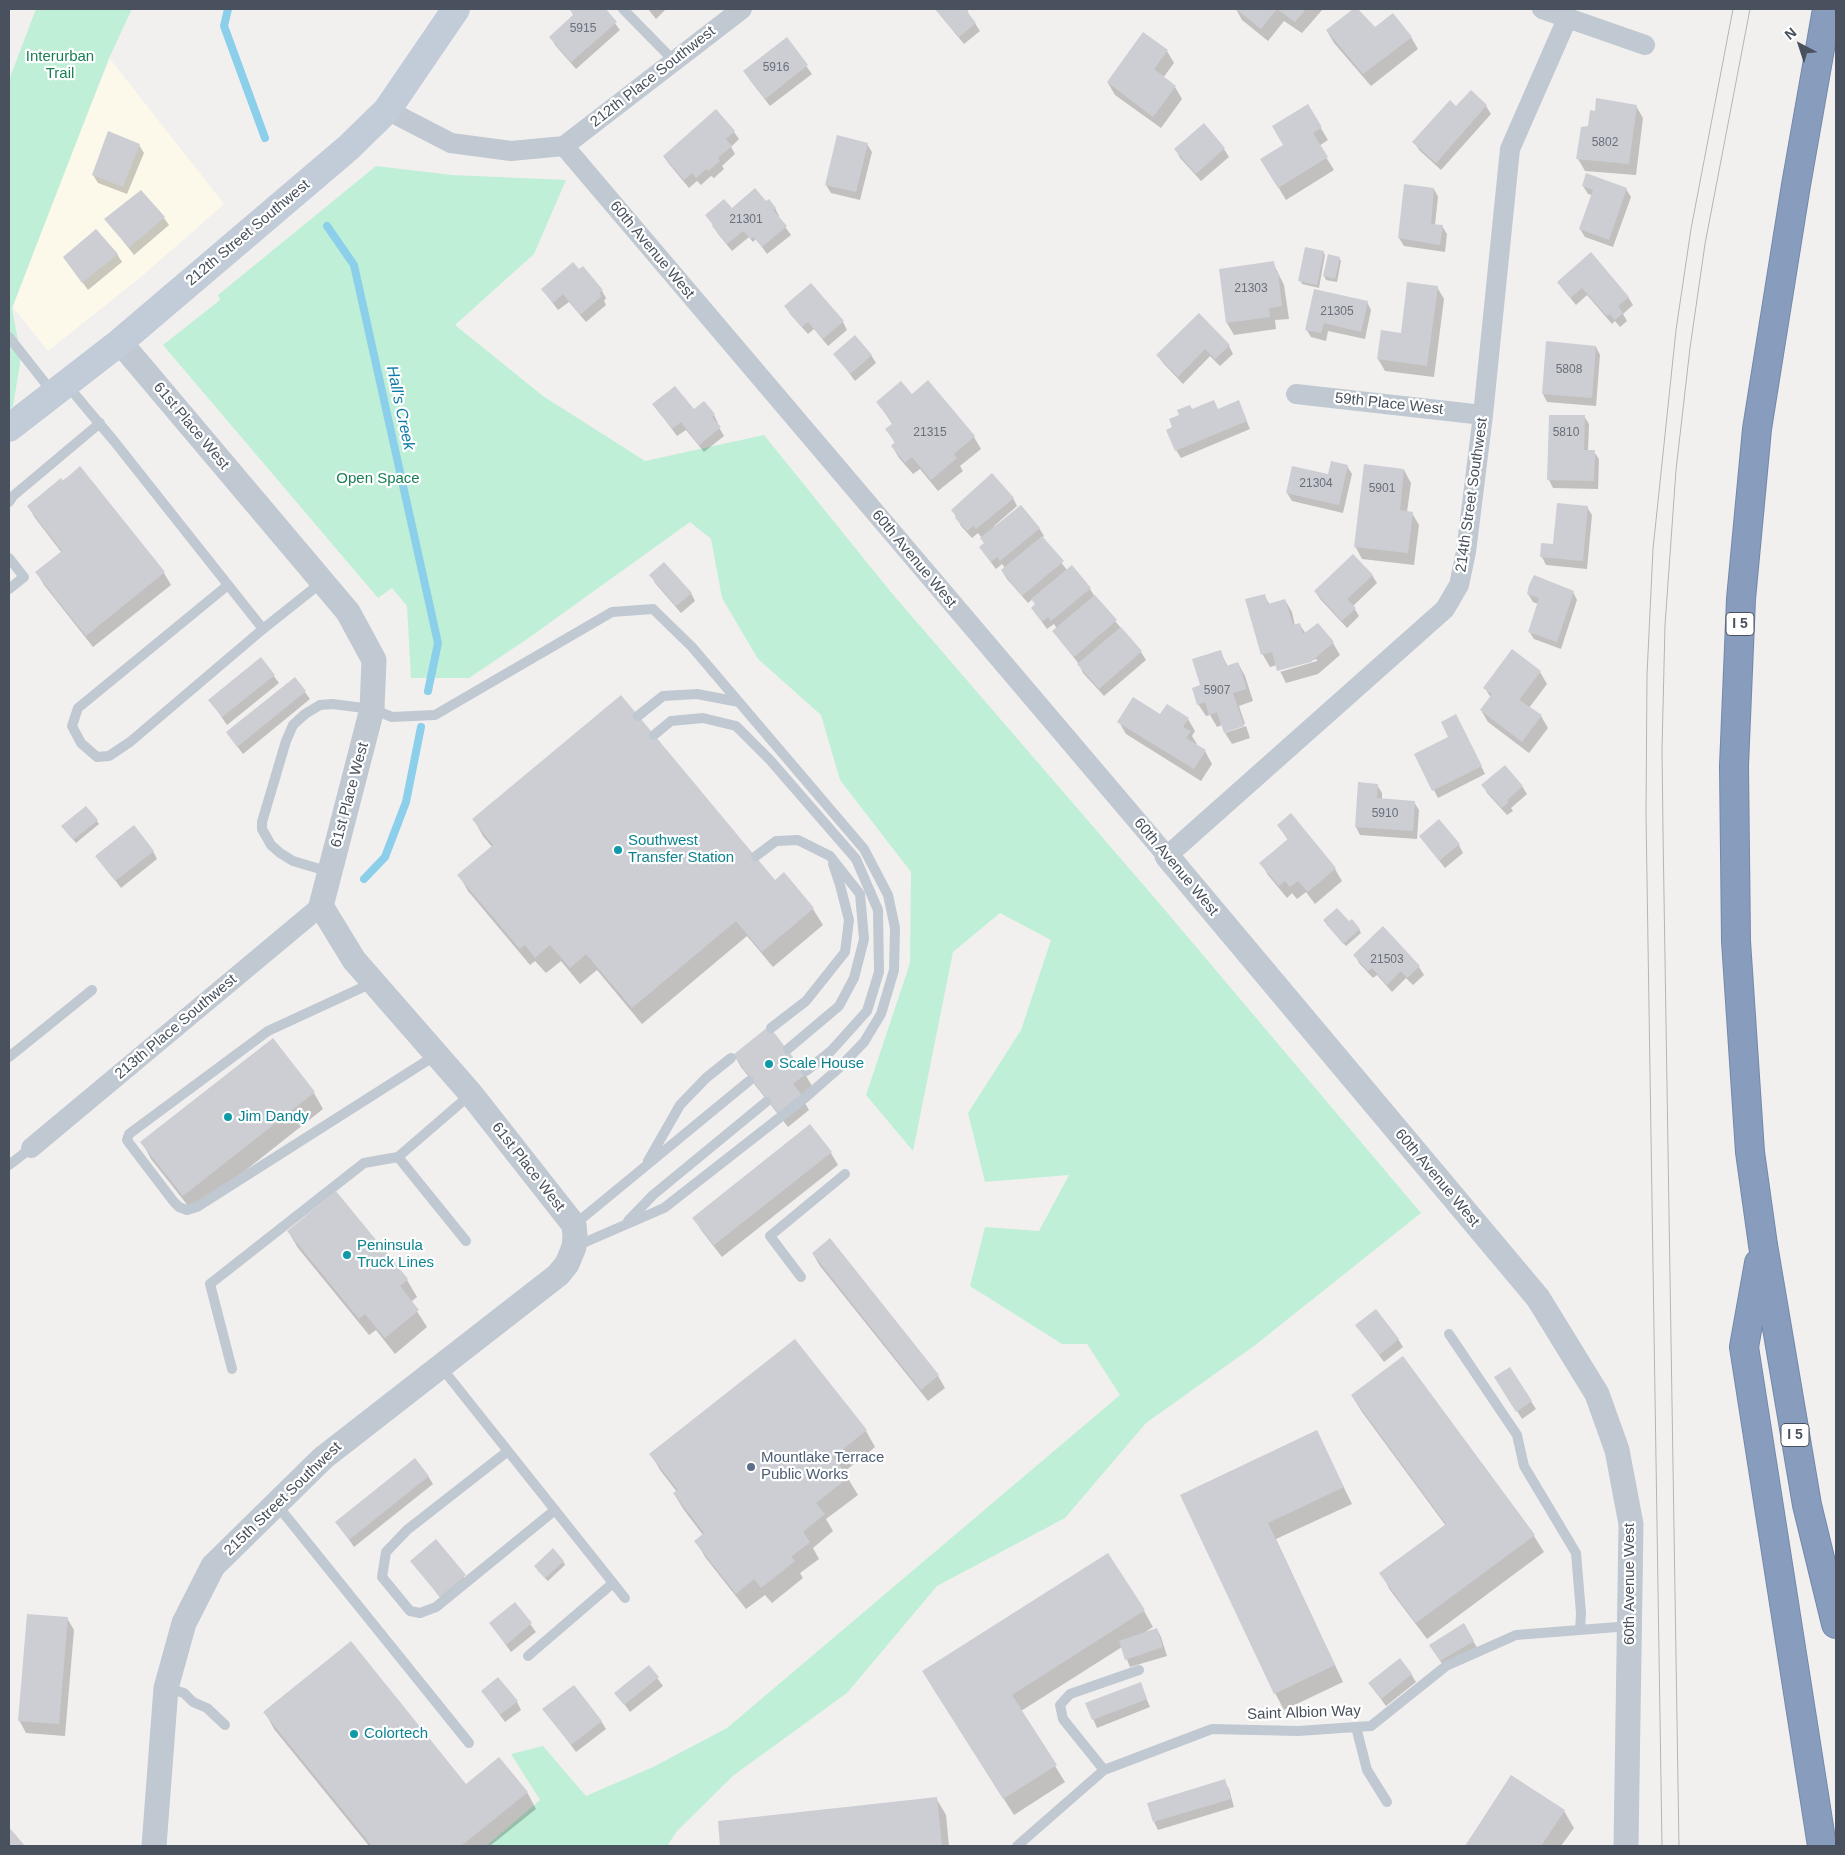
<!DOCTYPE html>
<style>
body{margin:0}
#map{position:relative;width:1845px;height:1855px;overflow:hidden;background:#f2f0ef;font-family:Arial,sans-serif}
canvas{display:block}
.frame{position:absolute;inset:0;border:10px solid #48515d;pointer-events:none}
.north{position:absolute;left:1775px;top:20px;width:50px;height:50px;-webkit-text-stroke:4px #fff;paint-order:stroke;rotate:320deg;font-size:14px;font-weight:700;line-height:20px;text-align:center;color:#48515d}
.north::after{content:'';display:block;margin:auto;width:18px;height:22px;background:#48515d;clip-path:polygon(50% 0,100% 100%,50% 72%,0 100%)}
</style>
<div id="map">
<canvas width="1845" height="1855"></canvas>
<div class="frame"></div>
<div class="north">N</div>
</div>
<script>
const ctx = document.querySelector('canvas').getContext('2d');
ctx.lineJoin = 'round';
function fillPath(path, color) {
  ctx.fillStyle = color;
  ctx.fill(path, 'evenodd');
}
function poly(rows) {
  const path = new Path2D();
  for (const r of rows) {
    path.moveTo(r[0], r[1]);
    for (let i = 2; i < r.length; i += 2) path.lineTo(r[i], r[i + 1]);
  }
  return path;
}
function trace(path, color, width, dash) {
  ctx.strokeStyle = color;
  ctx.lineWidth = width;
  ctx.lineCap = dash ? 'butt' : 'round';
  ctx.setLineDash(dash || []);
  ctx.stroke(path);
}
function label(font, color, halo, rows, align = 'center') {
  ctx.font = font + ' Arial,sans-serif';
  ctx.lineWidth = 4.5;
  ctx.setLineDash([]);
  ctx.textBaseline = 'middle';
  ctx.strokeStyle = halo;
  ctx.fillStyle = color;
  for (const [text, x, y, turn = 0] of rows) {
    ctx.save();
    ctx.translate(x, y);
    ctx.rotate((+turn || 0) * Math.PI / 180);
    ctx.textAlign = isNaN(turn) ? turn : align;
    if (halo) ctx.strokeText(text, 0, 0);
    ctx.fillText(text, 0, 0);
    ctx.restore();
  }
}
const commercial = poly([
 [110,59,224,204,142,276,48,351,13,307,61,178]
]);
const green = poly([
 [36,9,132,9,109,58,12,308,21,357,13,406,9,410,9,80],
 [376,166,452,175,566,180,534,254,455,325,543,396,645,461,764,435,890,591,1159,903,1421,1213,1254,1346,1146,1423,1065,1518,937,1586,847,1693,734,1775,677,1831,667,1846,486,1846,540,1800,511,1754,543,1746,586,1796,653,1767,727,1728,1120,1395,1087,1344,1062,1344,970,1286,985,1227,1039,1231,1069,1175,985,1182,968,1113,1021,1030,1051,940,1000,913,953,952,913,1151,866,1095,910,963,911,872,840,780,821,715,758,659,722,598,711,539,690,522,530,637,469,678,411,678,407,606,392,588,378,598,163,345,220,300,218,295]
]);
const shadow = poly([
 [570,9,578,9,579,10,581,9,604,9,620,30,576,69,555,45,551,37,574,16],
 [648,9,666,9,656,19],
 [935,9,970,9,967,11,980,31,964,44],
 [1236,9,1323,9,1302,33,1284,21,1268,41,1242,20],
 [1355,9,1375,29,1411,37,1418,49,1371,86,1334,43,1327,31],
 [787,39,812,74,770,106,749,79],
 [1167,51,1174,63,1163,78,1175,87,1182,99,1161,128,1115,95,1108,83],
 [1471,92,1486,106,1491,114,1441,170,1419,150,1414,142,1456,108],
 [1307,105,1328,140,1319,146,1334,170,1286,200,1269,172],
 [1636,106,1643,118,1636,175,1585,171,1578,159,1589,128],
 [1204,125,1224,149,1229,157,1201,181,1180,158,1176,150],
 [734,132,739,139,731,147,735,154,722,166,724,169,714,178,711,176,701,185,697,181,689,188,669,164,664,157],
 [867,144,872,152,860,200,831,193,826,185],
 [139,145,144,153,127,194,98,183,93,175],
 [1583,186,1626,189,1631,197,1613,247,1585,237,1580,229,1592,195,1588,194],
 [1434,189,1438,197,1435,225,1442,226,1447,234,1445,252,1404,246,1399,238],
 [766,203,775,208,779,216,778,217,791,235,767,254,756,239,753,242,749,237,732,251,718,234,707,215],
 [164,218,169,225,134,255,106,219],
 [1323,252,1325,255,1319,288,1302,284,1300,280],
 [117,254,122,262,88,290,65,258],
 [1339,258,1341,261,1337,282,1326,280,1324,276],
 [1273,263,1284,285,1289,319,1275,320,1276,329,1234,335,1227,323],
 [1558,283,1628,297,1633,305,1623,314,1627,321,1620,327,1615,321,1612,324,1587,295,1576,305],
 [811,285,843,322,847,330,828,346,814,329,808,334,790,314,786,306],
 [1437,287,1444,299,1434,377,1385,371,1378,359,1402,334],
 [542,289,602,291,606,298,604,301,606,305,586,322,569,302,558,310],
 [1367,302,1371,310,1365,339,1328,331,1326,341,1311,337,1306,329],
 [1547,343,1596,347,1600,355,1596,406,1547,402,1543,394],
 [1229,346,1233,354,1220,366,1210,356,1183,384,1163,363,1158,355],
 [835,354,871,355,876,363,855,381],
 [911,396,974,437,981,449,960,466,963,471,938,491,920,469,913,474,899,458,892,446,895,443,887,430,893,425,878,403],
 [654,405,714,415,718,423,717,424,724,436,704,452,686,430,677,436],
 [1242,410,1250,429,1181,458,1176,450,1174,428,1192,411],
 [1584,416,1589,424,1588,451,1594,452,1599,459,1598,489,1553,488,1549,480],
 [1347,466,1352,474,1343,513,1292,501,1287,493],
 [80,468,164,573,171,585,93,647,44,585,37,573,62,553,35,518,28,506],
 [1404,470,1411,483,1407,512,1412,513,1419,525,1414,565,1362,559,1355,546],
 [1013,498,1017,506,994,526,995,528,1039,528,1044,536,1042,538,1067,570,1090,589,1095,597,1141,652,1146,660,1104,696,1083,673,1079,664,1059,639,1054,632,1057,629,1054,624,1047,629,1032,608,1036,605,1033,599,1028,603,1007,579,1002,571,1005,568,1002,564,996,569,980,548,985,544,982,538,978,533,972,538,961,526,953,511],
 [1587,507,1592,515,1587,569,1546,565,1542,557,1554,546],
 [651,575,691,593,695,601,681,613,655,583],
 [1372,575,1377,583,1353,606,1359,616,1347,628,1320,599,1315,591],
 [1573,592,1577,600,1561,649,1534,639,1529,631,1538,604,1533,602,1528,594],
 [1264,595,1270,605,1285,600,1292,612,1295,626,1300,625,1306,634,1317,624,1333,643,1340,655,1318,674,1286,683,1277,665,1270,667,1263,655,1247,600],
 [1317,659,1317,661,1280,672,1280,669],
 [1220,651,1228,667,1238,663,1245,676,1253,701,1239,706,1245,724,1225,731,1225,733,1222,725,1217,727,1210,715,1206,716,1198,704,1202,686],
 [261,659,279,683,227,725,210,700],
 [1540,672,1547,684,1529,708,1541,716,1548,728,1529,753,1488,722,1481,710,1491,698,1485,688],
 [305,692,310,699,243,754,227,733],
 [1161,715,1188,719,1195,731,1192,736,1197,744,1196,746,1205,751,1212,764,1201,781,1126,734,1119,722],
 [1460,723,1485,774,1438,798,1415,755,1450,737],
 [1246,726,1250,738,1232,744,1225,733],
 [1377,785,1382,793,1382,800,1414,802,1419,810,1417,839,1360,835,1356,827],
 [1483,785,1522,786,1527,794,1511,808,1513,811,1507,815,1487,793],
 [1291,815,1335,869,1342,881,1315,904,1306,892,1297,899,1292,893,1287,898,1268,875,1261,863,1288,840,1278,825],
 [474,820,775,882,784,874,813,909,823,925,773,967,747,936,642,1024,597,970,580,984,561,961,546,973,535,961,530,965,468,891,459,875,492,847,483,836],
 [97,821,99,824,76,843,65,830],
 [1420,836,1459,845,1463,853,1445,868],
 [153,851,157,859,121,888,97,856],
 [1348,923,1359,929,1361,933,1346,946,1326,924],
 [1383,928,1419,967,1424,975,1413,985,1406,978,1392,992,1377,975,1373,978,1359,963,1355,955],
 [734,1055,805,1074,812,1086,802,1098,809,1110,788,1127,741,1067],
 [314,1093,323,1109,193,1212,151,1159,142,1142],
 [810,1126,831,1153,838,1165,722,1257,701,1230,694,1218],
 [336,1193,407,1280,417,1297,411,1302,427,1327,395,1354,376,1330,369,1335,298,1248,288,1231],
 [830,1240,938,1376,945,1388,928,1401,820,1266,813,1254],
 [1357,1326,1398,1339,1403,1347,1384,1362],
 [795,1341,866,1431,875,1447,844,1472,858,1495,826,1519,833,1531,813,1548,819,1559,800,1573,803,1578,772,1603,765,1595,746,1609,705,1557,696,1541,703,1535,684,1510,674,1494,677,1492,660,1470,651,1454],
 [1403,1358,1534,1536,1544,1552,1427,1639,1390,1590,1381,1573,1446,1526,1362,1412,1352,1396],
 [1510,1369,1536,1409,1522,1419,1501,1385],
 [1316,1431,1352,1504,1276,1539,1343,1682,1284,1710,1275,1693,1181,1495],
 [428,1476,433,1484,354,1547,337,1522],
 [436,1541,469,1584,445,1604,412,1561],
 [563,1561,565,1565,548,1581,537,1570],
 [515,1603,536,1632,511,1652,490,1623],
 [1144,1611,1153,1627,1145,1632,1157,1629,1161,1637,1167,1656,1130,1667,1122,1647,1021,1711,1065,1782,1014,1815,933,1688],
 [67,1618,74,1630,65,1736,26,1733,19,1720],
 [1463,1625,1478,1649,1445,1669,1431,1645],
 [649,1667,663,1686,630,1712,616,1693],
 [1411,1674,1416,1682,1386,1706,1375,1691],
 [1140,1684,1150,1707,1097,1728,1087,1704],
 [482,1691,517,1702,521,1710,505,1722],
 [544,1709,601,1721,606,1729,576,1752],
 [265,1712,466,1785,527,1792,536,1809,490,1846,369,1846,274,1729],
 [1512,1777,1564,1811,1574,1828,1561,1846,1466,1846],
 [1224,1781,1229,1789,1234,1807,1158,1830,1154,1822],
 [936,1798,946,1815,949,1846,722,1846,719,1823]
]);
const stream = poly([
 [228,9,224,26,265,138],
 [327,226,354,265,438,643,428,691],
 [364,879,385,857,406,802,421,727]
]);
const building = poly([
 [569,9,606,9,617,22,571,62,549,37,574,14],
 [935,9,965,9,976,23,959,37],
 [1236,9,1306,9,1295,22,1277,9,1261,29],
 [1353,9,1358,9,1375,27,1393,13,1412,37,1363,74,1326,30],
 [1143,32,1168,50,1154,69,1176,86,1153,117,1107,82],
 [787,37,808,65,765,99,743,71],
 [1471,90,1487,105,1436,163,1412,142,1450,100,1456,106],
 [1596,98,1637,105,1629,164,1576,159,1581,127,1588,126,1590,110,1595,111],
 [1308,104,1322,127,1313,133,1328,157,1278,188,1260,159,1283,145,1272,126],
 [716,109,735,131,726,139,732,146,718,158,720,161,708,171,706,169,696,178,692,173,684,180,663,156],
 [1204,123,1225,148,1196,174,1174,149],
 [108,131,140,144,123,187,92,175],
 [837,135,868,143,856,192,825,185],
 [1586,173,1627,188,1609,240,1579,229,1593,190,1582,186],
 [1404,184,1434,188,1431,224,1443,225,1440,245,1398,238],
 [755,188,766,201,769,199,776,208,773,210,787,226,762,247,753,237,751,239,743,231,727,244,712,226,713,225,705,215,724,199,732,208],
 [141,190,165,217,129,248,104,219],
 [96,229,118,254,82,283,63,257],
 [1305,247,1324,251,1317,285,1298,281],
 [1591,252,1629,297,1618,306,1623,313,1615,320,1610,314,1607,316,1582,288,1570,298,1557,282],
 [1328,254,1340,257,1335,279,1323,276],
 [1274,261,1276,272,1278,271,1282,306,1269,308,1270,317,1226,323,1219,269],
 [573,262,579,269,583,266,603,290,599,293,602,296,580,315,563,294,553,303,541,289],
 [1407,282,1438,286,1427,366,1377,359,1381,330,1401,333],
 [811,283,844,321,823,339,808,322,802,327,784,306],
 [1314,289,1368,301,1361,332,1324,323,1321,333,1305,330],
 [1199,313,1230,345,1215,359,1205,349,1178,377,1156,355],
 [855,335,872,355,850,374,833,354],
 [1546,341,1596,346,1592,398,1542,394],
 [928,380,975,436,954,454,957,458,931,480,912,457,905,463,891,446,895,442,885,429,893,423,876,402,901,381,912,394],
 [675,386,694,409,704,401,715,414,712,417,721,427,699,445,681,422,672,429,652,404],
 [1214,400,1218,409,1239,400,1247,421,1175,451,1166,430,1172,427,1169,419,1179,415,1177,410,1190,405,1192,409],
 [1549,415,1585,415,1584,450,1595,450,1594,481,1547,480],
 [1331,461,1348,465,1339,505,1286,493,1292,466,1328,474],
 [1364,464,1404,469,1400,510,1413,512,1408,553,1354,547],
 [80,466,165,572,86,636,35,572,62,551,27,506,61,478,63,481],
 [992,473,1014,498,976,529,973,526,967,531,955,518,956,516,951,510],
 [1557,503,1588,506,1583,561,1540,557,1541,543,1553,544],
 [1021,505,1040,528,1000,561,997,557,991,562,979,547,984,543,980,538],
 [1042,536,1064,561,1022,596,1001,570],
 [1353,554,1373,575,1347,599,1356,608,1342,621,1314,591],
 [664,562,692,593,676,606,649,575],
 [1072,565,1091,588,1051,621,1048,617,1042,622,1031,608,1035,604,1031,599],
 [1534,575,1574,591,1557,642,1528,632,1539,598,1527,594,1529,585],
 [1265,594,1268,604,1285,599,1293,625,1300,623,1303,634,1318,623,1334,642,1311,662,1277,671,1272,652,1261,655,1245,599],
 [1095,595,1117,620,1074,657,1052,631],
 [1121,627,1142,651,1099,689,1077,664],
 [1512,649,1541,671,1519,700,1542,715,1522,742,1480,710,1492,694,1483,688],
 [1221,650,1226,666,1238,662,1247,689,1233,693,1244,726,1224,733,1217,712,1209,715,1205,702,1197,705,1192,688,1200,685,1192,659],
 [261,657,275,675,222,717,208,700],
 [295,677,306,691,237,747,226,732],
 [621,695,775,880,784,872,814,908,762,952,736,921,632,1008,586,954,570,968,550,945,535,958,525,945,520,949,457,875,493,845,472,819],
 [1133,697,1160,714,1167,704,1189,718,1183,727,1191,731,1186,738,1206,750,1194,769,1117,722],
 [1456,714,1482,766,1432,791,1414,754,1448,737,1441,722],
 [1505,765,1523,786,1507,800,1509,802,1502,808,1481,785],
 [1358,782,1378,784,1377,798,1415,801,1413,831,1355,827],
 [86,806,98,820,73,840,61,826],
 [1291,813,1336,868,1308,892,1298,881,1290,887,1285,881,1279,886,1259,863,1288,839,1277,825],
 [1439,819,1460,844,1439,861,1419,836],
 [134,825,154,851,115,881,95,856],
 [1337,908,1349,921,1352,919,1360,929,1343,944,1323,920],
 [1383,926,1420,966,1407,978,1401,971,1387,985,1372,968,1368,971,1353,955],
 [769,1026,806,1074,793,1084,803,1097,780,1116,733,1055],
 [273,1038,315,1092,183,1196,140,1142],
 [810,1124,832,1152,714,1245,692,1218],
 [336,1191,408,1279,400,1286,419,1310,385,1338,365,1314,359,1319,287,1231],
 [830,1238,939,1375,921,1390,812,1253],
 [1376,1309,1399,1339,1379,1355,1355,1325],
 [795,1339,867,1430,833,1457,849,1477,816,1503,825,1514,803,1532,810,1542,791,1557,795,1561,761,1588,754,1579,736,1594,694,1541,704,1533,673,1493,678,1490,649,1454],
 [1403,1356,1535,1535,1416,1623,1379,1573,1446,1524,1351,1395],
 [1510,1367,1532,1401,1516,1412,1494,1377],
 [1317,1430,1344,1487,1268,1523,1335,1665,1274,1694,1180,1495],
 [415,1458,429,1476,349,1540,335,1522],
 [436,1539,466,1575,440,1597,410,1561],
 [553,1548,564,1561,545,1578,534,1566],
 [1108,1553,1145,1610,1012,1695,1057,1765,1003,1799,922,1671],
 [515,1602,532,1623,506,1645,489,1623],
 [27,1614,68,1617,59,1724,18,1721],
 [1464,1623,1474,1641,1440,1661,1429,1645],
 [1157,1628,1163,1647,1125,1660,1119,1641],
 [351,1641,466,1784,499,1757,528,1792,461,1846,372,1846,263,1712],
 [1400,1658,1412,1674,1381,1699,1368,1683],
 [649,1665,659,1677,624,1705,614,1693],
 [498,1677,518,1701,500,1715,481,1691],
 [1141,1682,1147,1699,1092,1720,1085,1703],
 [574,1685,602,1721,571,1745,542,1709],
 [1511,1775,1565,1810,1541,1846,1465,1846],
 [1225,1779,1231,1799,1153,1822,1147,1803],
 [937,1797,942,1846,720,1846,718,1821],
 [9,1827,25,1846,9,1846]
]);
const service = poly([
 [623,9,674,61],
 [9,337,53,393],
 [67,385,114,441,263,629,322,582],
 [9,502,13,496,100,423],
 [9,558,24,577,9,589],
 [228,585,78,708,72,726,81,743,97,757,109,756,130,742,263,629],
 [638,716,663,696,697,694,739,702],
 [654,735,671,721,703,718,736,726,770,760,856,859,878,910,879,972,867,1011,831,1051,806,1071],
 [756,856,776,841,798,840,830,856,860,894,864,939,854,978,839,1006,788,1049],
 [330,872,293,861,280,853,271,845,262,829,262,822,286,741,293,725,305,714,320,705,332,704,372,709,392,717,435,715,612,612,653,609,692,647,864,849,888,895,895,928,894,970,881,1014,864,1042,839,1068,806,1097,664,1208,574,1247],
 [372,983,268,1031,129,1134,127,1140,129,1143,174,1202,179,1207,187,1210,197,1207,436,1055],
 [771,1028,806,1001,845,952,849,920,840,885,833,864],
 [9,1057,92,990],
 [648,1161,680,1105,706,1078,731,1058],
 [9,1165,31,1148],
 [628,1221,653,1195,766,1102],
 [574,1225,749,1081],
 [466,1241,398,1157,471,1094],
 [801,1277,770,1236,845,1174],
 [1449,1334,1517,1435,1524,1466,1576,1553,1581,1613,1580,1630],
 [441,1367,625,1598],
 [232,1369,210,1284,364,1163,398,1157],
 [508,1451,407,1530,386,1552,382,1577,410,1611,420,1613,436,1607,555,1510],
 [277,1505,469,1743],
 [528,1656,613,1583],
 [167,1688,184,1693,193,1702,207,1708,225,1725],
 [1356,1727,1367,1770,1387,1802],
 [1104,1770,1063,1719,1060,1705,1070,1694,1139,1670],
 [1017,1846,1104,1770,1212,1729,1298,1731,1371,1726,1446,1666,1516,1635,1630,1626]
]);
const minor = poly([
 [1542,9,1645,45],
 [387,110,451,143,511,151,564,146,1167,856,1445,609,1459,585,1466,552,1483,415,1510,149,1567,19],
 [564,146,742,9],
 [1296,394,1483,415],
 [31,1148,321,906]
]);
const tertiary = poly([
 [120,342,348,612,374,660,372,709,321,906,354,960,471,1094,574,1225,575,1236,574,1247,567,1264,558,1275,323,1458,213,1566,184,1623,166,1688,154,1846],
 [1167,856,1538,1298,1597,1394,1617,1450,1631,1524,1626,1846]
]);
const secondary = poly([
 [9,428,120,342,348,148,387,110,456,9]
]);
const motorway = poly([
 [1827,9,1796,185,1757,429,1741,599,1734,766,1736,941,1750,1152,1763,1245,1807,1505,1836,1624],
 [1759,1263,1744,1347,1822,1846]
]);
const tram = poly([
 [1662,1846,1646,814,1647,675,1653,549,1676,330,1691,229,1733,9],
 [1679,1846,1663,832,1662,750,1665,625,1676,470,1690,348,1705,244,1750,9]
]);
const markers = [
 [618,850,5,"#0f9aa8"],
 [769,1064,5,"#0f9aa8"],
 [228,1117,5,"#0f9aa8"],
 [347,1255,5,"#0f9aa8"],
 [751,1467,5,"#5c6f8a"],
 [354,1734,5,"#0f9aa8"]
];
const numberNames = [
 ["5915",583,29],
 ["5916",776,68],
 ["5802",1605,143],
 ["21301",746,220],
 ["21303",1251,289],
 ["21305",1337,312],
 ["5808",1569,370],
 ["21315",930,433],
 ["5810",1566,433],
 ["21304",1316,484],
 ["5901",1382,489],
 ["5907",1217,691],
 ["5910",1385,814],
 ["21503",1387,960]
];
const shields = [
 [1740,624,28],
 [1795,1435,28]
];
const shieldNames = [
 ["I 5",1740,624],
 ["I 5",1795,1435]
];
const parkNames = [
 ["Interurban",60,57],
 ["Trail",60,74],
 ["Open Space",378,479]
];
const streetNames = [
 ["212th Place Southwest",653,77,-38],
 ["212th Street Southwest",248,233,-40],
 ["60th Avenue West",652,250,50],
 ["59th Place West",1389,404,6],
 ["61st Place West",191,426,50],
 ["214th Street Southwest",1472,495,-82],
 ["60th Avenue West",914,559,50],
 ["61st Place West",350,795,-75],
 ["60th Avenue West",1176,867,50],
 ["213th Place Southwest",176,1027,-40],
 ["61st Place West",528,1167,52],
 ["60th Avenue West",1437,1178,50],
 ["215th Street Southwest",283,1499,-44],
 ["60th Avenue West",1630,1584,-90],
 ["Saint Albion Way",1304,1713,-2]
];
const cultureNames = [
 ["Southwest",628,841],
 ["Transfer Station",628,858],
 ["Scale House",779,1064],
 ["Jim Dandy",238,1117],
 ["Peninsula",357,1246],
 ["Truck Lines",357,1263],
 ["Colortech",364,1734]
];
const serviceNames = [
 ["Mountlake Terrace",761,1458],
 ["Public Works",761,1475]
];
const waterNames = [
 ["Hall's Creek",400,408,78]
];
fillPath(commercial, '#fcf8ea');
fillPath(green, '#bfefd6');
fillPath(shadow, '#0003');
trace(stream, '#8ccfeb', 8);
fillPath(building, '#ccced4');
trace(motorway, '#7388aa', 30);
trace(service, '#c0c8d1', 10);
trace(minor, '#c0c8d1', 20);
trace(tertiary, '#c0c8d1', 25);
trace(secondary, '#c2cbd8', 28);
trace(motorway, '#889dbe', 28);
trace(tram, '#b2b4ba', 1);
for (const [x, y, r, color] of markers) {
  const dot = new Path2D();
  dot.arc(x, y, r, 0, 2 * Math.PI);
  ctx.fillStyle = color;
  ctx.fill(dot);
  trace(dot, '#fff', 2);
}
label('12px', '#69707b', null, numberNames);
for (const [x, y, w] of shields) {
  const box = new Path2D();
  box.roundRect(x - w / 2, y - 11.5, w, 23, 4);
  ctx.fillStyle = '#fff';
  ctx.fill(box);
  trace(box, '#48515d', 1);
}
label('bold 14px', '#48515d', null, shieldNames);
label('15px', '#187f55', '#fff', parkNames);
label('15px', '#48515d', '#fff', streetNames);
label('15px', '#0d838f', '#fff', cultureNames, 'left');
label('15px', '#4e5e75', '#fff', serviceNames, 'left');
label('italic 16px', '#0d7baa', '#fff', waterNames);
</script>
